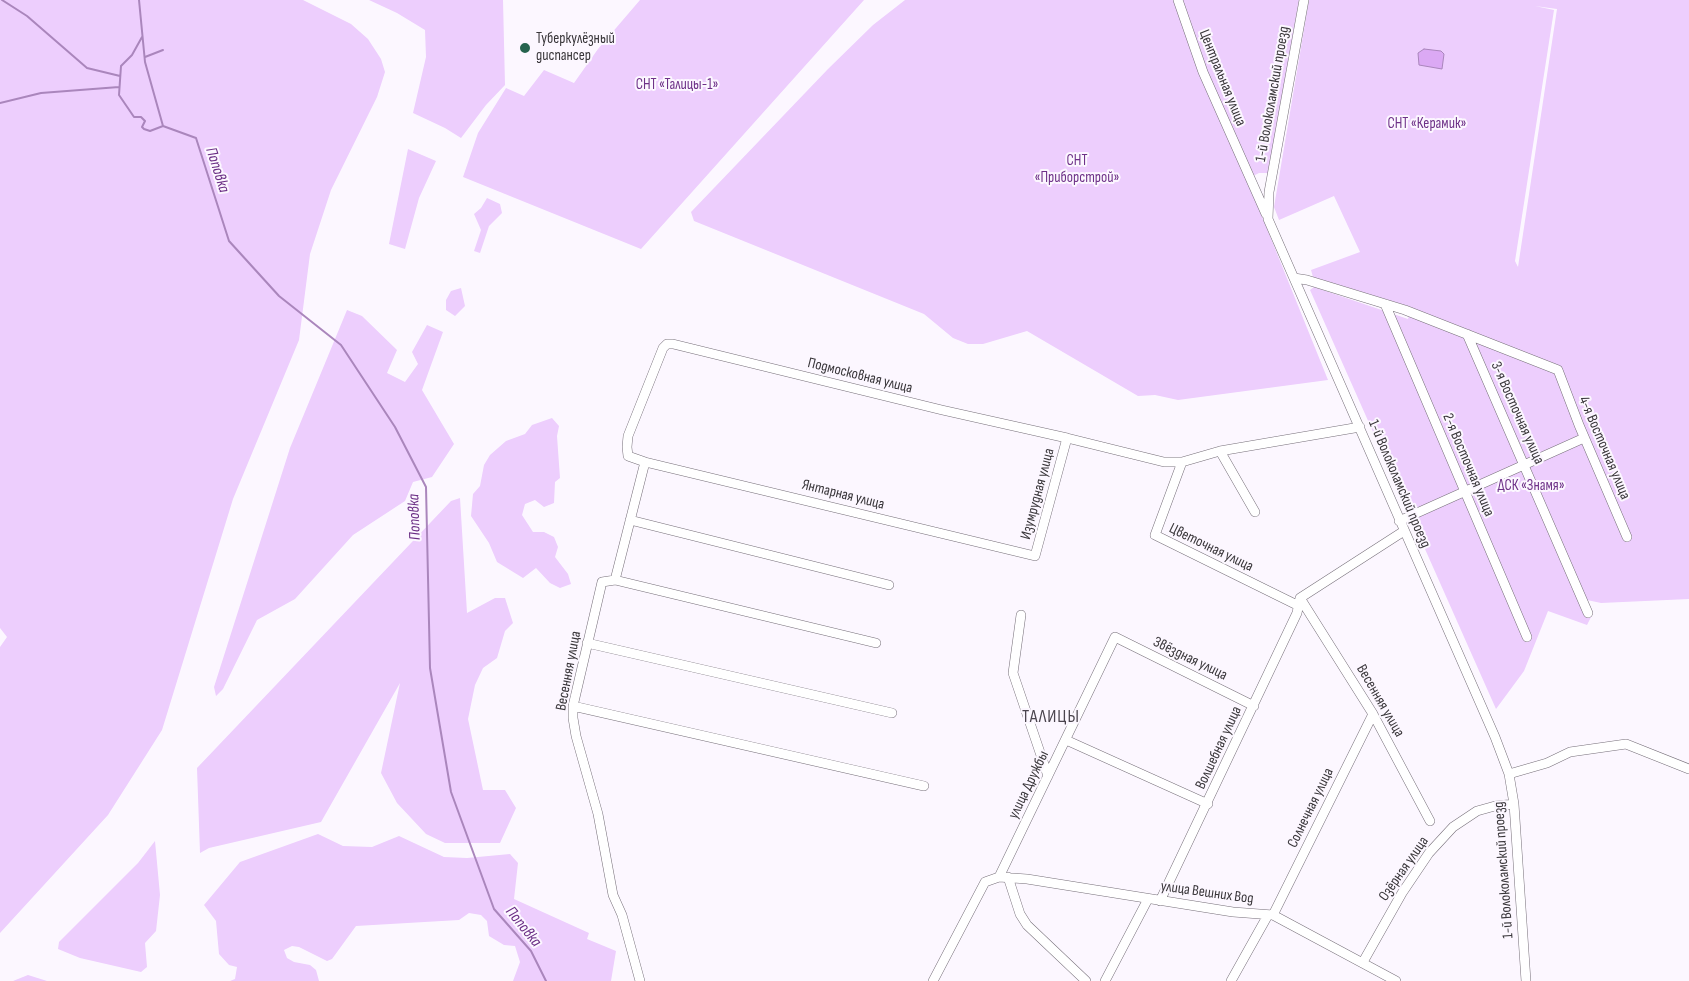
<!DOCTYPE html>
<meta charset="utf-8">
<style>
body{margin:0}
canvas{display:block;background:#fcf7ff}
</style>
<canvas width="1689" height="981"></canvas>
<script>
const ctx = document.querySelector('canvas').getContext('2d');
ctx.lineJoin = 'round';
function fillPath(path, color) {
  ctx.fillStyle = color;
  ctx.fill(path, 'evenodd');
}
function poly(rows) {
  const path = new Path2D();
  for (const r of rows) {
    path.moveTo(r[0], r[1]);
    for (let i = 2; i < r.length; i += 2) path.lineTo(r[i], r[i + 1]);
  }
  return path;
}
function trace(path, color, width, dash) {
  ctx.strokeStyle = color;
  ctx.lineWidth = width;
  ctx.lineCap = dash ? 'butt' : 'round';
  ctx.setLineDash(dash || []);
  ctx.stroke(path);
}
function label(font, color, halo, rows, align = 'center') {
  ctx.font = font + ' "Sofia Sans Condensed",sans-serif';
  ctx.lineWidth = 4;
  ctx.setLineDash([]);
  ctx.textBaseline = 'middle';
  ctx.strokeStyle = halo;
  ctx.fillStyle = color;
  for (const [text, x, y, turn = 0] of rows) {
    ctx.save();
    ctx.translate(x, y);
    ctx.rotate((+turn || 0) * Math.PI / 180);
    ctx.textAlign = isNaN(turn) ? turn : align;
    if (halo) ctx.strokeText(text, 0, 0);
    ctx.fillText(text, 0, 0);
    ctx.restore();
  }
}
const green = poly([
 [0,0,303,0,351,24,368,39,381,59,385,72,377,97,331,190,310,254,299,340,233,499,162,730,108,815,0,933,0,647,7,637,0,628],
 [369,0,503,0,505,85,486,105,461,138,445,128,413,113,426,57,425,30,397,13],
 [640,0,864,0,641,249,463,177,478,133,506,88,524,96,544,70,574,83,598,49],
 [905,0,1299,0,1268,173,1259,173,1247,179,1328,380,1178,400,1155,395,1138,396,1027,331,983,344,968,344,953,338,924,314,694,221,691,212,828,69,873,25],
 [1309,0,1689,0,1689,599,1601,603,1587,600,1593,613,1587,625,1548,611,1524,671,1496,709,1310,290,1314,287,1408,319,1411,307,1313,277,1311,270,1360,252,1334,196,1279,220,1274,207],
 [1535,6,1557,9,1518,267,1515,261,1554,10],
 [408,149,436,161,419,198,405,249,389,244],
 [487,198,500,204,502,213,489,226,480,253,474,251,481,230,474,214,481,208],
 [461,288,465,306,455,316,446,310,446,300,451,291],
 [347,310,362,316,397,350,387,373,405,382,418,364,412,352,427,325,443,332,422,390,454,444,432,477,413,482,405,501,353,535,295,599,257,620,223,689,216,696,214,687,290,448],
 [552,418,559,426,557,436,560,478,555,482,554,503,544,507,535,500,525,504,522,515,533,532,544,532,554,537,558,547,555,557,568,574,571,584,560,588,550,583,536,568,523,578,497,562,489,543,471,516,473,494,480,486,484,465,490,455,506,441,525,434,532,425],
 [460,498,467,613,495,598,505,598,513,623,505,631,497,658,483,668,475,685,468,719,483,790,505,790,516,808,500,843,445,843,426,834,397,803,381,773,400,683,321,822,209,848,200,853,197,768,451,501],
 [318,834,343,846,372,847,399,836,444,857,467,858,510,854,518,863,514,899,589,933,587,939,616,951,611,981,513,981,520,962,515,946,504,945,489,936,487,921,481,915,469,913,459,920,356,926,332,959,327,961,299,947,292,946,284,950,287,958,294,962,310,965,316,970,319,981,230,981,235,979,237,967,229,965,219,954,216,921,204,905,240,862],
 [155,841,160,895,156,931,145,943,147,967,141,972,80,958,58,949,59,942,138,863],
 [28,975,47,981,13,981]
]);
const water = poly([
 [1424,49,1441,51,1444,54,1442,69,1419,65,1418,53,1424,49]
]);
const stream = poly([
 [2,0,27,16,87,68,120,76],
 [139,0,145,62,163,126,196,138,229,241,279,296,341,345,395,427,426,487,430,668,451,792,494,909,531,951,546,981],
 [142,37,132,55,121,66,119,95,134,117,141,117,145,121,142,127,144,129,150,131,163,126],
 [145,57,163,50],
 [0,103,41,93,119,87]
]);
const street = poly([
 [1178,0,1203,72,1266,214],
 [1304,0,1269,192,1268,219,1495,737,1509,774,1514,804,1526,981],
 [1294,278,1307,280,1405,310,1558,370,1579,425,1627,537],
 [1385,304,1527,637],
 [1467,334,1588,613],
 [1067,438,1035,556,645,462,628,456,627,447,628,436,663,348,667,344,673,344,942,410,1067,438,1164,462,1182,462,1220,451,1360,427],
 [1220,451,1255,512],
 [1182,462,1155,535,1299,606],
 [630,520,889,585],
 [1399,521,1584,438],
 [615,580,645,462],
 [1300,598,1373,714,1430,821],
 [1021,615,1013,673,1048,776],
 [587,643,892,713],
 [573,706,924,786],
 [1066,740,1208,804],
 [1509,774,1547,763,1570,752,1626,744,1689,769],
 [999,877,1027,879,1233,912,1273,915,1396,981],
 [1008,877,1020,914,1027,925,1086,981],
 [1160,901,1297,613,1300,598,1404,531],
 [1273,915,1373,714],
 [1363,962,1402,893,1429,853,1453,827,1477,811,1495,806,1514,804],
 [640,981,622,915,613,895,598,814,576,736,573,718,573,706,602,582,615,580,876,643],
 [933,981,985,882,999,877,1115,637,1254,706],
 [1105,981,1148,899],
 [1231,981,1268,915]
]);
const markers = [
 [525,48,6,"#26634e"]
];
const poiNames = [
 ["Туберкулёзный",536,39],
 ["диспансер",536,56]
];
const streetNames = [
 ["Центральная улица",1222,78,68],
 ["1-й Волоколамский проезд",1273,94,-80],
 ["Подмосковная улица",860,376,14],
 ["3-я Восточная улица",1517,413,66],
 ["4-я Восточная улица",1604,448,67],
 ["2-я Восточная улица",1468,465,67],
 ["1-й Волоколамский проезд",1399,484,67],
 ["Изумрудная улица",1038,494,-75],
 ["Янтарная улица",843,495,14],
 ["Цветочная улица",1211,548,26],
 ["Звёздная улица",1190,659,26],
 ["Весенняя улица",569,671,-79],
 ["Весенняя улица",1380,701,60],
 ["Волшебная улица",1219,748,-65],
 ["улица Дружбы",1029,785,-64],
 ["Солнечная улица",1311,808,-64],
 ["Озёрная улица",1404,869,-55],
 ["1-й Волоколамский проезд",1504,870,-94],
 ["улица Вешних Вод",1207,893,8]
];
const parkNames = [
 ["СНТ «Талицы-1»",677,85],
 ["СНТ «Керамик»",1427,124],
 ["СНТ",1077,161],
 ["«Приборстрой»",1077,178],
 ["ДСК «Знамя»",1531,486]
];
const waterNames = [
 ["Поповка",217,170,72],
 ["Поповка",415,517,-92],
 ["Поповка",523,927,51]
];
const quarterNames = [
 ["ТАЛИЦЫ",1051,717]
];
fillPath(green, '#edcefd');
fillPath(water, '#dba9f4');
trace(water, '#aa86bc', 1);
trace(stream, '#aa86bc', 2);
trace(street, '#77707a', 10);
trace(street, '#fff', 9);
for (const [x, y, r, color] of markers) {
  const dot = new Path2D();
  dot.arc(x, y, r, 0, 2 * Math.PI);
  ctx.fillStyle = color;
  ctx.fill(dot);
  trace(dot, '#fcf7ff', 2);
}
label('15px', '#39363a', '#fcf7ff', poiNames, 'left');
label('15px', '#39363a', '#fcf7ff', streetNames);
label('15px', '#6e3188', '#fcf7ff', parkNames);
label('italic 16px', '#6a2d84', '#fcf7ff', waterNames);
ctx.letterSpacing = '1px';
label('18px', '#4b454e', '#fcf7ff', quarterNames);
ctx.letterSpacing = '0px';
</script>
